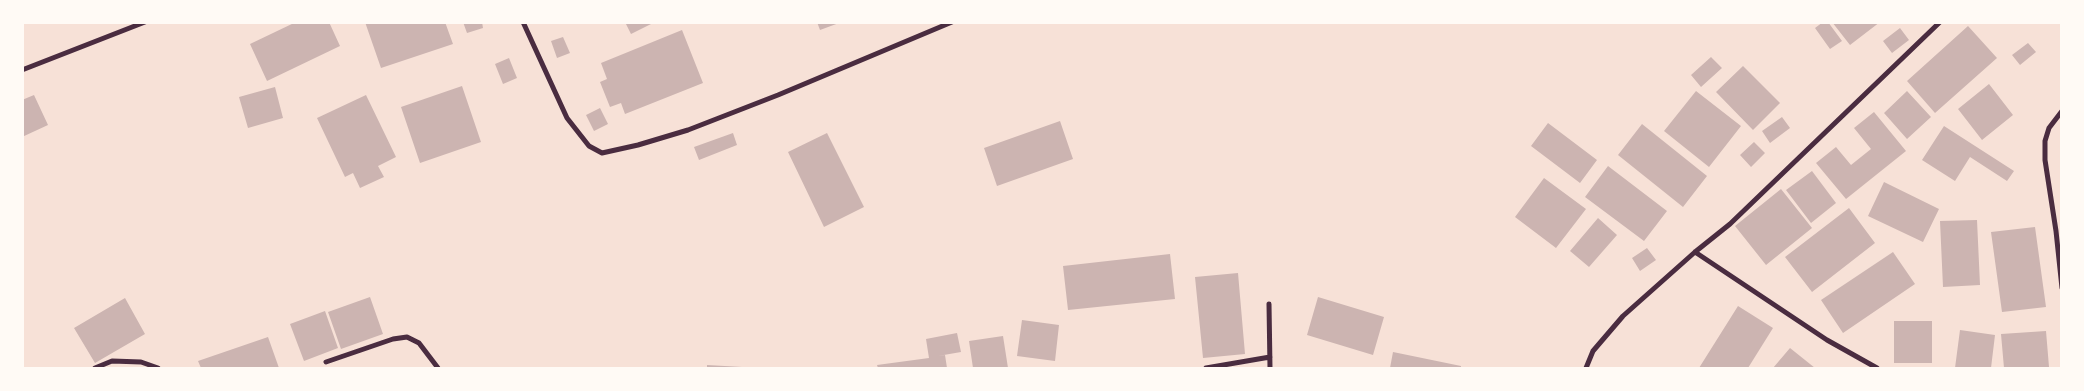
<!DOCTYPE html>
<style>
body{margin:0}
#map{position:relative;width:2084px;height:391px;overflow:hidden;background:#f7e1d7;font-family:"Space Grotesk",sans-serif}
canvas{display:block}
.frame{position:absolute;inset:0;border:24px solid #fffaf5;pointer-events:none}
</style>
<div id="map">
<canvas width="2084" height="391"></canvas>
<div class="frame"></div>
</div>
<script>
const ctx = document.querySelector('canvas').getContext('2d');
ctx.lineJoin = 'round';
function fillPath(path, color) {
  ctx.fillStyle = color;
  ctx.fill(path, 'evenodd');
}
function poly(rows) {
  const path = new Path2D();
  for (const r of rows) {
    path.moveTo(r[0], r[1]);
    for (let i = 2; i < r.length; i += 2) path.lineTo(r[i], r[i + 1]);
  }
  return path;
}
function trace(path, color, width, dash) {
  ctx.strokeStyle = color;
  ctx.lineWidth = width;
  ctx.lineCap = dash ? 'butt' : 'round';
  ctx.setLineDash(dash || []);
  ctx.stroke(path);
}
const building = poly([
 [296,22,329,22,340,46,267,81,250,44],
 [365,22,445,22,453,44,381,68],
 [463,22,482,22,483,28,467,33],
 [625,22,655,22,631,34],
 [817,22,839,22,839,23,820,30],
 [1823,22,1828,22,1842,41,1830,49,1815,28],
 [1832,22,1880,22,1850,45],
 [1968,26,1997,58,1935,113,1907,81],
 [1900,28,1909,40,1892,53,1883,41],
 [682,30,703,83,625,114,621,103,610,107,600,82,607,79,601,63],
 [563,37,570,53,557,58,551,41],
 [2028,43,2036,52,2020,65,2012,55],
 [1711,57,1722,68,1701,87,1691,75],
 [509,58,517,78,503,84,495,64],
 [1743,66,1780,103,1753,130,1716,92],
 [1989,84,2013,115,1982,140,1958,109],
 [462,86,481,142,420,163,401,107],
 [275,87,283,118,248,128,239,97],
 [1696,91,1741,126,1709,167,1664,131],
 [1907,91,1931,117,1907,139,1884,113],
 [34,95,48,125,22,137,22,100],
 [366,95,396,157,378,166,384,177,360,188,353,173,345,177,317,118],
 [600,108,608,124,594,131,586,115],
 [1874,112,1906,151,1846,199,1816,163,1836,147,1851,165,1871,149,1854,128],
 [1782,117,1790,128,1770,143,1762,131],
 [1060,121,1073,159,997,186,984,148],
 [1548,123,1597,160,1580,183,1531,146],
 [1642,124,1707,176,1683,207,1618,155],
 [1944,126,2014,171,2007,181,1970,157,1955,181,1922,160],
 [733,133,737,145,699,160,694,147],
 [827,133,864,207,824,227,788,152],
 [1754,142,1765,153,1751,167,1740,155],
 [1608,166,1667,211,1644,241,1585,197],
 [1812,171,1836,203,1811,223,1786,190],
 [1544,178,1586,209,1556,248,1515,217],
 [1884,182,1939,209,1923,242,1868,216],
 [1781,189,1812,228,1766,265,1735,226],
 [1849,208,1875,243,1812,292,1785,257],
 [1598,218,1617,235,1589,267,1570,251],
 [1977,220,1980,285,1943,287,1940,221],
 [2035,227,2046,307,2002,312,1991,232],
 [1647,248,1656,260,1640,271,1632,258],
 [1893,252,1915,284,1843,333,1821,300],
 [1170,254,1175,299,1068,310,1063,266],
 [1238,273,1245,354,1203,358,1195,277],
 [370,297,383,334,341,349,328,312],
 [1318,297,1384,317,1373,355,1307,335],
 [125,298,145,334,95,363,74,328],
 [1738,306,1773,328,1748,368,1699,368],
 [325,311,338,348,304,361,290,324],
 [1022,320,1059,325,1055,361,1017,356],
 [1894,321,1932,321,1932,363,1894,363],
 [1960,330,1995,335,1991,368,1955,368],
 [2046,331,2049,367,2004,368,2001,334],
 [957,333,961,352,938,356,945,355,947,368,878,368,877,365,929,358,926,339],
 [1003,336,1008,368,973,368,969,341],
 [268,337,279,368,201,368,198,361],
 [1790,348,1815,368,1773,368],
 [1393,352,1461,366,1461,368,1390,368],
 [707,365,742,367,741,368,707,368]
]);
const minor = poly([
 [523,22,567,118,589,146,602,153,638,145,688,130,778,95,952,22],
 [22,70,145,22],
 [2062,111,2049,128,2045,141,2045,160,2056,231,2062,288],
 [1695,252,1827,340,1877,368],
 [1269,304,1270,368],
 [326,362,393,339,407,337,419,343,438,368],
 [95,368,112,361,141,362,158,368],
 [1206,368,1270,357],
 [1586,368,1593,351,1623,316,1695,252,1730,224,1940,22]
]);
fillPath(building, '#ccb4b1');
trace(minor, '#4a2c40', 5);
</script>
